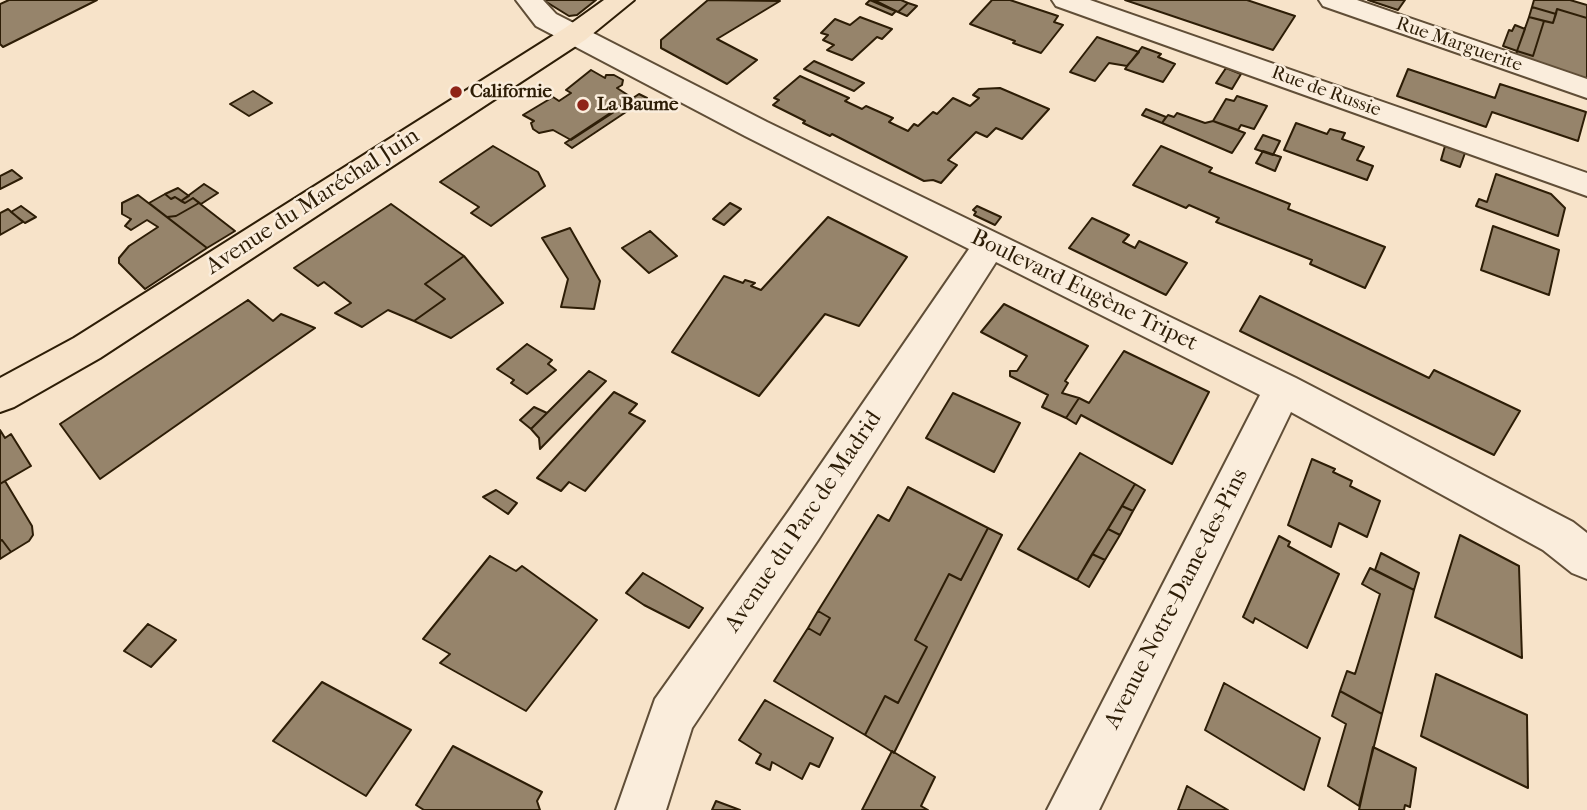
<!DOCTYPE html>
<meta charset="utf-8">
<style>
body{margin:0}
canvas{display:block;background:#f7e3c9}
</style>
<canvas width="1587" height="810"></canvas>
<script>
const ctx = document.querySelector('canvas').getContext('2d');
ctx.lineJoin = 'round';
function fillPath(path, color) {
  ctx.fillStyle = color;
  ctx.fill(path, 'evenodd');
}
function poly(rows) {
  const path = new Path2D();
  for (const r of rows) {
    path.moveTo(r[0], r[1]);
    for (let i = 2; i < r.length; i += 2) path.lineTo(r[i], r[i + 1]);
  }
  return path;
}
function trace(path, color, width, dash) {
  ctx.strokeStyle = color;
  ctx.lineWidth = width;
  ctx.lineCap = dash ? 'butt' : 'round';
  ctx.setLineDash(dash || []);
  ctx.stroke(path);
}
function label(font, color, halo, rows, align = 'center') {
  ctx.font = font + ' "IM FELL French Canon",serif';
  ctx.lineWidth = 5;
  ctx.setLineDash([]);
  ctx.textBaseline = 'middle';
  ctx.strokeStyle = halo;
  ctx.fillStyle = color;
  for (const [text, x, y, turn = 0] of rows) {
    ctx.save();
    ctx.translate(x, y);
    ctx.rotate((+turn || 0) * Math.PI / 180);
    ctx.textAlign = isNaN(turn) ? turn : align;
    if (halo) ctx.strokeText(text, 0, 0);
    ctx.fillText(text, 0, 0);
    ctx.restore();
  }
}
const building = poly([
 [9,0,97,0,3,47,0,44,0,4,9,0],
 [543,0,596,0,577,15,569,16,543,0],
 [708,0,780,1,717,39,757,60,727,84,661,48,661,40,708,0],
 [870,0,893,10,896,11,892,15,866,4,870,0],
 [874,0,901,0,908,3,898,12,874,0],
 [992,0,1010,0,1058,16,1054,22,1063,25,1041,53,1013,43,1015,41,970,24,992,0],
 [1125,0,1247,0,1295,16,1273,50,1125,0],
 [1368,0,1405,0,1398,10,1368,0],
 [1534,0,1570,0,1587,5,1587,18,1557,9,1556,14,1532,7,1534,0],
 [908,3,917,6,907,16,898,12,908,3],
 [1532,7,1556,14,1553,23,1529,17,1532,7],
 [1557,9,1587,18,1587,83,1515,58,1517,51,1533,56,1544,21,1553,23,1557,9],
 [860,17,892,29,882,39,877,37,852,60,827,50,834,45,823,40,828,35,821,33,835,19,850,25,860,17],
 [1529,17,1544,21,1533,56,1517,51,1529,17],
 [1515,25,1525,29,1517,51,1503,46,1509,30,1512,31,1515,25],
 [1097,37,1139,52,1127,66,1109,63,1095,81,1070,72,1097,37],
 [1142,47,1161,54,1158,57,1175,64,1163,82,1125,69,1142,47],
 [814,61,864,83,854,91,804,69,814,61],
 [1226,68,1241,74,1232,89,1216,83,1226,68],
 [1408,69,1495,98,1500,84,1586,112,1578,141,1492,112,1486,127,1397,96,1408,69],
 [591,70,605,78,606,75,614,75,623,80,622,85,617,88,634,99,571,140,553,130,539,133,533,129,531,123,534,121,523,115,553,97,559,101,571,93,566,90,591,70],
 [800,76,849,98,845,101,862,109,866,106,893,118,889,122,908,131,914,124,918,126,933,112,937,114,953,98,970,106,979,98,973,95,979,89,1000,88,1049,109,1022,139,996,128,987,137,976,132,948,160,957,165,941,183,933,180,924,181,832,134,830,136,803,123,805,121,773,105,779,100,774,98,800,76],
 [253,91,272,103,249,116,230,104,253,91],
 [639,94,647,98,572,148,565,143,639,94],
 [1237,96,1267,106,1254,129,1241,125,1238,130,1213,121,1226,99,1234,101,1237,96],
 [1146,109,1166,117,1162,123,1142,115,1146,109],
 [1177,113,1205,123,1213,121,1245,133,1232,153,1162,123,1168,115,1174,117,1177,113],
 [1296,123,1327,134,1330,129,1345,133,1342,139,1364,147,1357,160,1373,166,1367,180,1284,150,1296,123],
 [1263,135,1280,141,1273,155,1255,149,1263,135],
 [493,146,538,172,545,186,491,226,471,213,479,207,440,182,493,146],
 [1161,146,1212,168,1209,172,1290,204,1288,209,1385,247,1365,288,1310,264,1312,260,1216,222,1219,218,1189,205,1186,208,1133,185,1161,146],
 [1445,146,1465,153,1460,167,1441,160,1445,146],
 [1263,151,1281,157,1275,171,1256,163,1263,151],
 [12,170,22,178,0,189,0,176,12,170],
 [1496,174,1551,194,1565,208,1558,236,1476,206,1479,199,1487,202,1496,174],
 [204,184,218,193,201,204,193,198,185,203,181,201,204,184],
 [178,188,189,196,181,201,175,197,171,199,165,194,178,188],
 [165,194,171,199,175,197,185,203,193,198,199,203,176,216,167,217,149,203,165,194],
 [138,195,207,248,145,289,119,263,119,258,129,246,158,227,147,220,131,230,125,226,131,219,122,214,122,203,138,195],
 [199,203,235,231,207,248,167,217,176,216,199,203],
 [730,203,741,209,724,225,713,219,730,203],
 [391,204,464,256,425,284,445,299,414,321,388,310,362,327,335,313,351,303,324,282,318,286,294,268,391,204],
 [21,206,36,217,25,223,11,212,21,206],
 [977,206,1001,217,995,225,974,215,976,212,973,210,977,206],
 [8,209,23,222,0,235,0,213,8,209],
 [828,217,907,257,859,326,825,314,759,396,672,352,724,276,743,283,745,280,755,283,751,286,761,290,828,217],
 [1092,218,1129,235,1123,242,1135,248,1139,241,1187,263,1166,295,1069,248,1092,218],
 [1493,226,1559,250,1549,295,1481,270,1493,226],
 [570,228,600,281,594,309,561,307,568,279,542,238,570,228],
 [650,231,677,256,649,273,622,248,650,231],
 [464,256,503,303,451,338,414,321,445,299,425,284,464,256],
 [1260,296,1429,378,1434,370,1520,411,1494,455,1240,331,1260,296],
 [248,300,273,321,281,314,315,328,100,479,60,424,248,300],
 [1004,304,1088,346,1065,381,1068,383,1062,393,1079,398,1066,418,1042,407,1048,395,1010,376,1010,371,1017,371,1027,356,981,332,1004,304],
 [527,344,552,360,548,364,556,370,527,394,511,383,514,380,497,369,527,344],
 [1124,351,1209,392,1172,464,1081,415,1076,424,1066,418,1079,398,1089,403,1124,351],
 [589,371,606,381,540,449,539,438,531,429,589,371],
 [614,392,637,404,629,413,645,421,585,491,569,482,561,491,537,478,614,392],
 [953,393,1020,423,994,472,926,438,953,393],
 [534,407,547,413,531,429,520,420,534,407],
 [0,430,5,438,11,434,31,466,0,484,0,430],
 [1080,453,1135,484,1077,580,1018,549,1080,453],
 [1312,459,1335,469,1333,472,1352,481,1350,486,1380,501,1367,537,1339,523,1331,547,1288,525,1312,459],
 [5,481,32,526,33,535,29,541,11,552,2,540,0,541,0,484,5,481],
 [1135,484,1145,490,1133,511,1122,506,1135,484],
 [908,487,988,528,961,580,949,574,915,640,927,647,898,703,885,696,865,735,774,681,808,628,820,635,830,618,818,611,878,515,889,521,908,487],
 [496,490,517,503,508,514,483,497,496,490],
 [1122,506,1133,511,1120,535,1108,529,1122,506],
 [988,528,1002,535,894,753,865,735,885,696,898,703,927,647,915,640,949,574,961,580,988,528],
 [1108,529,1120,535,1105,560,1092,554,1108,529],
 [1460,535,1519,566,1522,658,1435,617,1460,535],
 [1279,536,1290,542,1288,546,1339,574,1307,648,1255,618,1253,623,1243,617,1279,536],
 [2,540,11,552,0,559,0,541,2,540],
 [1381,553,1419,573,1414,590,1375,570,1381,553],
 [1092,554,1105,560,1089,587,1077,580,1092,554],
 [490,556,516,571,522,566,597,620,526,711,440,663,450,654,423,639,490,556],
 [1370,568,1414,590,1382,714,1340,691,1347,671,1355,674,1380,594,1362,584,1370,568],
 [643,573,703,608,689,628,644,605,626,593,643,573],
 [818,611,830,618,820,635,808,628,818,611],
 [148,624,176,640,151,667,124,651,148,624],
 [1436,674,1527,715,1528,788,1421,736,1436,674],
 [322,682,411,730,366,796,273,741,322,682],
 [1224,683,1320,738,1304,790,1205,730,1224,683],
 [1340,691,1382,714,1359,806,1328,786,1346,724,1332,716,1340,691],
 [765,700,833,738,819,767,810,763,802,779,772,762,770,770,756,763,761,754,739,740,765,700],
 [453,746,542,792,537,801,540,810,424,810,416,805,453,746],
 [1373,747,1416,768,1410,807,1405,805,1404,810,1359,810,1373,747],
 [892,751,935,777,921,806,928,810,862,810,892,751],
 [1187,786,1228,810,1178,810,1187,786],
 [716,801,740,810,712,810,716,801]
]);
const minor = poly([
 [516,0,543,0,556,14,767,122,1296,378,1573,522,1587,533,1587,579,1572,573,1543,550,1291,412,1099,810,1047,810,1260,395,996,262,818,540,692,728,666,810,616,810,655,699,788,512,969,249,745,136,536,26,516,0],
 [1052,0,1090,0,1587,173,1587,196,1056,6,1052,0],
 [1319,0,1357,0,1587,79,1587,98,1323,6,1319,0]
]);
const primary = poly([
 [604,0,634,0,585,40,100,358,14,407,0,412,0,378,74,338,565,28,604,0]
]);
const markers = [
 [456,92,7,"#8f2418"],
 [583,105,7,"#8f2418"]
];
const farStreetnames = [
 ["Rue Marguerite",1459,45,19],
 ["Rue de Russie",1326,92,20]
];
const farPoinames = [
 ["Californie",470,92],
 ["La Baume",597,105]
];
const streetNames = [
 ["Avenue du Maréchal Juin",313,202,-33],
 ["Boulevard Eugène Tripet",1084,291,26],
 ["Avenue du Parc de Madrid",804,522,-56],
 ["Avenue Notre-Dame-des-Pins",1177,599,-63]
];
fillPath(building, '#96846b');
trace(building, '#2d1d06', 2);
trace(minor, '#604e37', 4);
trace(primary, '#2d1d06', 4);
fillPath(minor, '#faeddc');
fillPath(primary, '#f7e3c9');
for (const [x, y, r, color] of markers) {
  const dot = new Path2D();
  dot.arc(x, y, r, 0, 2 * Math.PI);
  ctx.fillStyle = color;
  ctx.fill(dot);
  trace(dot, '#faeddc', 2.5);
}
label('19px', '#2d1d06', '#faeddc', farStreetnames);
label('bold 19px', '#2d1d06', '#faeddc', farPoinames, 'left');
label('23px', '#2d1d06', '#faeddc', streetNames);
</script>
